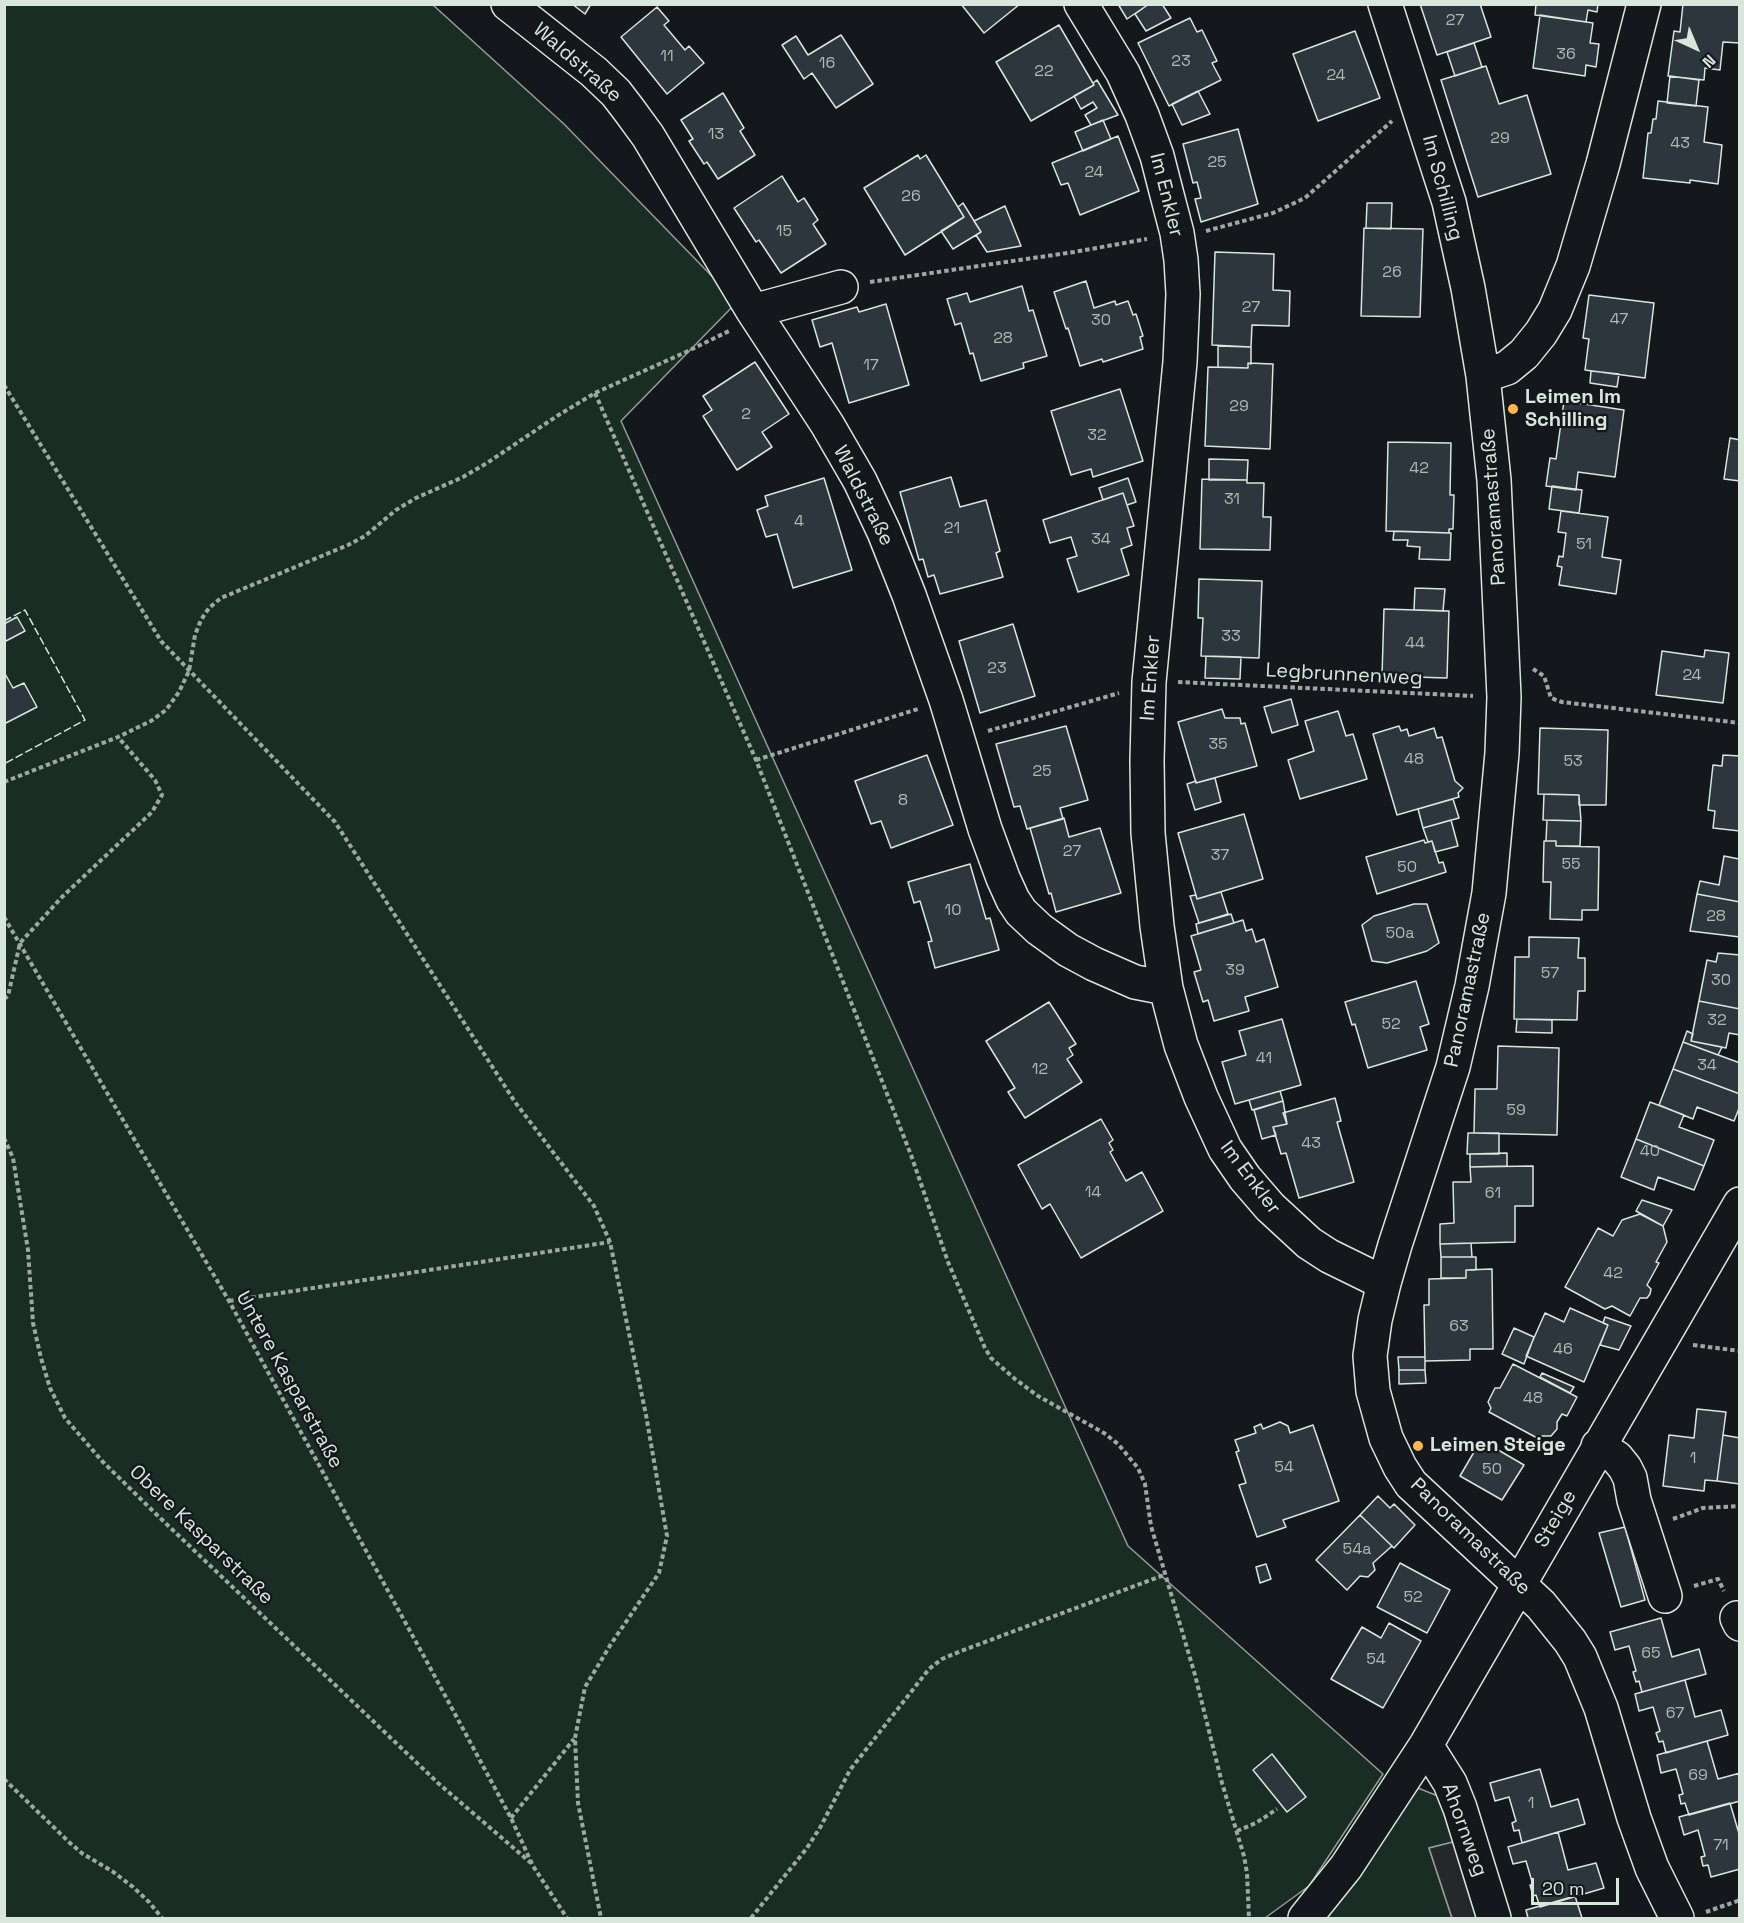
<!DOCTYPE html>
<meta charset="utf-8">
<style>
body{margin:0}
#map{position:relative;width:1744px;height:1923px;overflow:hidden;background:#14181c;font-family:"Space Grotesk",sans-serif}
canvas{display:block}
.frame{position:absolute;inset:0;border:6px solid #d8e6dc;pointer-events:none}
.north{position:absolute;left:1666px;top:18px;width:60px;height:60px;-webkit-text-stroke:4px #14181c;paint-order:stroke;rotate:136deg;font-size:16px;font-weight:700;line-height:24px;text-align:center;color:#d8e6dc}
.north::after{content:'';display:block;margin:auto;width:21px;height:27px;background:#d8e6dc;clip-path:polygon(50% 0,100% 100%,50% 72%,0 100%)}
.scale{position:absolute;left:1531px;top:1878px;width:88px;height:27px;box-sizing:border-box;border:3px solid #d8e6dc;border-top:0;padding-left:8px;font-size:18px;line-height:21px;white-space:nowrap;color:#d8e6dc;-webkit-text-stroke:4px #14181c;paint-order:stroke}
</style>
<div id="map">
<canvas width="1744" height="1923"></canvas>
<div class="frame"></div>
<div class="north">N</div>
<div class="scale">20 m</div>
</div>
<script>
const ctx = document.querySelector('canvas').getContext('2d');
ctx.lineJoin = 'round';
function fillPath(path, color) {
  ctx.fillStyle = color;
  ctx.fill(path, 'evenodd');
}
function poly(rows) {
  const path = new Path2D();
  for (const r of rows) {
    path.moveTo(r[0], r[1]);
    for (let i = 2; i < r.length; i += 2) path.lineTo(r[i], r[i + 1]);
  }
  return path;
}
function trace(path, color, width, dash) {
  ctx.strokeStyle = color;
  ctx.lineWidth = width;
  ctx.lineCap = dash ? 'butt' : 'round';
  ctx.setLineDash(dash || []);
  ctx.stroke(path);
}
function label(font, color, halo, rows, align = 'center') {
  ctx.font = font + ' "Space Grotesk",sans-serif';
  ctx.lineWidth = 4.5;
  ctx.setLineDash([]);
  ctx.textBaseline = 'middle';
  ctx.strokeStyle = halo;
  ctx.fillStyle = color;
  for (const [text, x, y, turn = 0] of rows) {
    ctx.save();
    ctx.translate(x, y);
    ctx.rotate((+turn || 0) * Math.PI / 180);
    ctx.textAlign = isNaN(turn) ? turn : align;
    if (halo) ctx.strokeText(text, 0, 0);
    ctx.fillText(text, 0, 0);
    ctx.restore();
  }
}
const green = poly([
 [5,5,433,5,564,124,737,302,621,421,1128,1546,1383,1774,1309,1886,1265,1918,5,1918,5,5],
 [1413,1786,1438,1796,1454,1842,1429,1848,1452,1918,1325,1918,1413,1786]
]);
const parking = poly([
 [1469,1838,1496,1918,1452,1918,1429,1848,1469,1838]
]);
const building = poly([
 [572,4,591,4,585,14,572,4],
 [961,4,1020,4,984,33,961,4],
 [1118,4,1149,4,1127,19,1118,4],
 [1149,4,1162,4,1171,18,1146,31,1135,14,1149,4],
 [1420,4,1480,4,1491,37,1437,55,1420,4],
 [1536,4,1598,4,1597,12,1588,10,1586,22,1535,15,1536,4],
 [1683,4,1740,4,1740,43,1723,42,1720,70,1705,68,1704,80,1668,76,1674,31,1680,32,1683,4],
 [657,7,669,21,664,25,685,50,689,46,704,63,667,94,621,37,657,7],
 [1540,15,1593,23,1590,43,1599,44,1596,67,1586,65,1585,76,1533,68,1540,15],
 [1190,18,1197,32,1202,30,1217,61,1212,63,1221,80,1169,106,1138,43,1190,18],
 [1059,25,1094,85,1031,121,996,62,1059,25],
 [1355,31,1380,98,1318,121,1293,54,1355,31],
 [841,35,873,84,836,108,812,73,804,79,782,45,796,36,808,55,841,35],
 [1474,43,1482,67,1455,76,1447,52,1474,43],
 [1486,66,1499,104,1527,95,1551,174,1478,197,1441,80,1486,66],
 [1670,76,1699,80,1696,106,1667,103,1670,76],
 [1097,80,1118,115,1091,125,1085,115,1097,108,1093,102,1081,109,1074,96,1094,85,1093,83,1097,80],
 [1198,91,1210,114,1182,125,1172,104,1198,91],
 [723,93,744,128,740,131,755,155,718,179,707,162,704,164,689,141,693,139,681,120,723,93],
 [1658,101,1708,107,1704,142,1722,145,1718,184,1690,180,1690,183,1643,178,1648,133,1651,133,1653,119,1656,119,1658,101],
 [1103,120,1111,139,1083,151,1075,132,1103,120],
 [1238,129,1258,204,1201,222,1195,199,1201,198,1197,182,1193,183,1183,144,1238,129],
 [1118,136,1139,191,1080,215,1068,183,1061,185,1052,163,1118,136],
 [918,155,920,159,926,155,964,217,905,255,864,188,918,155],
 [782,176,798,202,804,198,818,220,813,224,826,244,781,273,759,240,756,242,734,208,782,176],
 [963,203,981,232,953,249,941,231,964,217,958,207,963,203],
 [1367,203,1392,203,1391,229,1366,228,1367,203],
 [1005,206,1021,246,987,252,976,235,981,232,974,221,1005,206],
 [1364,228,1423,229,1420,317,1361,316,1364,228],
 [1215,252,1274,254,1273,290,1290,291,1289,326,1252,325,1251,347,1212,345,1215,252],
 [1086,281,1094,308,1115,301,1116,305,1128,301,1133,315,1136,314,1143,336,1140,337,1143,349,1103,362,1102,359,1080,366,1068,328,1066,329,1054,292,1086,281],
 [1022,286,1029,311,1033,310,1047,356,1023,363,1024,368,981,381,973,353,970,354,961,323,955,325,947,299,967,293,970,302,1022,286],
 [1589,295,1654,303,1645,378,1585,370,1589,339,1583,338,1589,295],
 [886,304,909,385,849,403,832,343,820,347,812,320,857,307,859,312,886,304],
 [1218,346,1251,347,1251,364,1248,363,1248,368,1218,367,1218,346],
 [755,362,789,414,762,432,772,447,737,470,703,416,712,410,703,396,755,362],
 [1248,363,1273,364,1270,449,1205,446,1208,367,1248,368,1248,363],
 [1591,371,1619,374,1617,387,1590,383,1591,371],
 [1120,389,1143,461,1093,477,1091,469,1071,475,1051,411,1120,389],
 [1564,401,1624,410,1615,477,1578,472,1576,490,1546,486,1550,458,1556,459,1564,401],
 [1730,438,1740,440,1740,481,1724,479,1730,438],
 [1388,442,1451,443,1450,495,1454,495,1453,529,1449,529,1449,533,1386,531,1388,442],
 [1209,459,1248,460,1247,480,1209,480,1209,459],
 [951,477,960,507,986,500,1000,551,996,553,1003,577,940,594,934,575,928,577,923,559,919,560,900,492,951,477],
 [824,478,852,570,793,588,777,534,766,537,757,510,768,506,765,496,824,478],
 [1128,478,1136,502,1127,505,1123,493,1103,500,1099,488,1128,478],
 [1202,479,1247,480,1247,483,1264,483,1263,517,1271,517,1270,550,1200,549,1202,479],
 [1552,486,1582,490,1579,513,1549,509,1552,486],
 [1123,493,1134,526,1127,528,1132,545,1121,549,1129,575,1078,592,1067,559,1077,556,1071,537,1050,543,1043,520,1123,493],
 [1561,511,1608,517,1602,557,1621,560,1616,594,1559,585,1562,567,1557,566,1559,556,1563,557,1566,533,1558,532,1561,511],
 [1394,531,1451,533,1450,560,1419,559,1420,547,1407,546,1408,540,1393,540,1394,531],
 [1199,579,1262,581,1259,658,1201,656,1203,618,1198,618,1199,579],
 [1415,588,1445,589,1443,611,1414,610,1415,588],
 [1384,609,1449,611,1447,678,1382,676,1384,609],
 [17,617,25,631,4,642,4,624,17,617],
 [1013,624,1035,696,980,713,959,641,1013,624],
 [1705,650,1729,653,1723,703,1656,695,1662,651,1704,657,1705,650],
 [1206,656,1241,657,1240,679,1205,678,1206,656],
 [4,672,13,688,24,683,37,707,4,724,4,672],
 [1291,699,1298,725,1272,733,1264,707,1291,699],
 [1222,709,1225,718,1240,718,1241,724,1245,723,1257,766,1196,783,1178,722,1222,709],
 [1338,711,1346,736,1353,734,1367,779,1300,799,1288,760,1314,751,1305,721,1338,711],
 [1066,726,1088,800,1060,808,1063,819,1027,829,1020,806,1014,807,996,744,1066,726],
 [1399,726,1401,731,1407,729,1409,736,1434,728,1437,738,1442,737,1455,781,1463,788,1458,793,1459,797,1397,815,1373,734,1399,726],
 [1540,728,1608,730,1606,805,1579,805,1579,795,1538,794,1540,728],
 [927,755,953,825,891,848,881,821,871,824,855,781,927,755],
 [1723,755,1740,756,1740,831,1713,828,1715,811,1708,810,1713,765,1722,766,1723,755],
 [1215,778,1221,802,1195,810,1187,784,1196,781,1196,783,1215,778],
 [1544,794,1579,795,1581,821,1543,820,1544,794],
 [1453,799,1459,818,1423,828,1418,809,1453,799],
 [1244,814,1263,879,1197,899,1178,833,1244,814],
 [1064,818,1069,837,1100,828,1121,893,1056,912,1051,893,1049,894,1030,828,1064,818],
 [1451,820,1458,846,1435,852,1432,841,1428,842,1423,828,1451,820],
 [1547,820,1581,821,1580,846,1556,846,1556,841,1546,841,1547,820],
 [1424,840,1425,843,1432,841,1439,863,1443,862,1446,872,1377,894,1366,857,1424,840],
 [1544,841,1556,841,1556,846,1599,847,1598,910,1582,910,1582,920,1550,919,1551,882,1543,882,1544,841],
 [1740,855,1740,902,1697,894,1700,881,1719,885,1724,856,1739,859,1740,855],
 [970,864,986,919,990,918,999,950,935,968,928,942,932,941,920,901,914,903,908,882,970,864],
 [1221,892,1228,914,1199,923,1190,896,1196,895,1197,899,1221,892],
 [1697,894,1740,902,1740,937,1690,931,1697,894],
 [1414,904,1427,904,1439,943,1427,951,1387,963,1372,961,1362,925,1374,916,1414,904],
 [1231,914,1234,923,1198,934,1196,924,1231,914],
 [1243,920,1246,931,1252,929,1256,942,1264,939,1278,987,1245,997,1249,1011,1214,1021,1208,1000,1203,1002,1194,972,1201,970,1191,936,1243,920],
 [1529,937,1579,938,1578,958,1585,958,1585,991,1578,991,1577,1020,1514,1019,1515,957,1529,957,1529,937],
 [1718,953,1740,955,1740,1009,1699,1001,1707,960,1716,962,1718,953],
 [1416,981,1429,1024,1420,1027,1427,1050,1368,1068,1355,1024,1352,1025,1345,1002,1416,981],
 [1699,1001,1740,1009,1740,1035,1729,1033,1726,1048,1691,1041,1699,1001],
 [1049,1002,1076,1044,1069,1048,1073,1055,1067,1059,1082,1082,1025,1118,1008,1092,1015,1088,986,1041,1049,1002],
 [1282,1019,1301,1085,1235,1104,1222,1062,1246,1055,1239,1031,1282,1019],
 [1517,1019,1552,1020,1552,1033,1516,1032,1517,1019],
 [1687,1031,1693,1034,1691,1041,1722,1047,1718,1055,1683,1042,1687,1031],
 [1683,1042,1740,1063,1740,1094,1673,1069,1683,1042],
 [1498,1046,1559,1048,1557,1135,1474,1133,1475,1089,1497,1089,1498,1046],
 [1673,1069,1740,1094,1740,1106,1734,1121,1697,1107,1693,1119,1659,1105,1673,1069],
 [1280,1091,1283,1101,1252,1110,1249,1100,1280,1091],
 [1335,1098,1341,1121,1337,1122,1354,1182,1299,1198,1286,1153,1281,1154,1273,1127,1287,1124,1283,1113,1335,1098],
 [1283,1101,1287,1124,1273,1127,1276,1135,1262,1139,1254,1110,1283,1101],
 [1650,1102,1684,1115,1679,1127,1714,1140,1704,1166,1636,1139,1650,1102],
 [1101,1119,1113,1140,1109,1143,1113,1150,1110,1152,1126,1181,1142,1172,1163,1211,1081,1258,1050,1204,1042,1209,1018,1165,1101,1119],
 [1468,1133,1499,1133,1499,1154,1467,1154,1468,1133],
 [1636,1139,1704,1166,1694,1190,1658,1177,1654,1190,1621,1177,1636,1139],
 [1507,1153,1507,1166,1470,1167,1470,1154,1507,1153],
 [1533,1166,1533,1206,1515,1206,1515,1242,1440,1244,1440,1224,1454,1223,1453,1182,1471,1182,1470,1167,1533,1166],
 [1642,1200,1672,1210,1663,1226,1636,1211,1642,1200],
 [1640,1214,1663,1226,1667,1242,1656,1262,1659,1263,1647,1285,1651,1289,1650,1294,1647,1298,1640,1298,1630,1316,1612,1306,1605,1309,1565,1287,1598,1228,1613,1236,1622,1220,1640,1214],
 [1471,1243,1472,1257,1441,1257,1440,1244,1471,1243],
 [1441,1257,1476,1257,1476,1270,1466,1270,1466,1278,1441,1278,1441,1257],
 [1492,1269,1493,1349,1470,1349,1470,1360,1425,1361,1424,1305,1429,1305,1429,1279,1466,1278,1466,1270,1492,1269],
 [1570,1308,1608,1325,1584,1382,1526,1356,1545,1313,1564,1322,1570,1308],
 [1605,1317,1631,1326,1619,1350,1600,1345,1608,1325,1603,1323,1605,1317],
 [1514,1328,1534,1337,1524,1364,1502,1354,1514,1328],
 [1398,1357,1425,1357,1425,1370,1399,1370,1398,1357],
 [1513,1364,1577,1397,1567,1416,1562,1414,1557,1422,1557,1429,1551,1436,1541,1436,1539,1439,1489,1412,1491,1408,1488,1402,1495,1388,1500,1388,1513,1364],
 [1399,1370,1425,1370,1426,1383,1399,1384,1399,1370],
 [1542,1373,1574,1387,1570,1393,1540,1377,1542,1373],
 [1697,1409,1726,1412,1717,1481,1705,1480,1704,1491,1663,1486,1669,1435,1694,1438,1697,1409],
 [1280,1422,1288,1426,1290,1433,1313,1425,1339,1501,1283,1520,1286,1527,1257,1537,1239,1485,1246,1483,1236,1452,1239,1451,1235,1440,1256,1433,1254,1427,1261,1424,1263,1429,1280,1422],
 [1723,1435,1740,1438,1740,1484,1717,1481,1723,1435],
 [1481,1440,1524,1465,1502,1500,1460,1476,1481,1440],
 [1378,1496,1390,1508,1394,1504,1415,1525,1394,1548,1360,1515,1378,1496],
 [1360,1515,1392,1546,1373,1563,1375,1570,1368,1577,1360,1576,1347,1590,1316,1560,1360,1515],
 [1625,1527,1645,1600,1621,1607,1599,1533,1625,1527],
 [1400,1563,1450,1590,1427,1633,1377,1607,1400,1563],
 [1266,1564,1271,1579,1260,1583,1256,1567,1266,1564],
 [1661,1618,1672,1657,1699,1649,1706,1674,1642,1692,1639,1681,1636,1682,1633,1672,1636,1671,1629,1646,1615,1650,1610,1632,1661,1618],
 [1389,1623,1421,1641,1383,1708,1331,1679,1362,1627,1381,1638,1389,1623],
 [1685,1680,1695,1717,1721,1710,1728,1735,1666,1753,1663,1741,1659,1742,1656,1733,1660,1731,1653,1707,1639,1711,1635,1694,1685,1680],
 [1707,1741,1718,1779,1740,1773,1740,1801,1689,1815,1685,1803,1681,1804,1679,1795,1683,1794,1676,1769,1661,1773,1657,1755,1707,1741],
 [1272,1754,1306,1797,1287,1812,1253,1770,1272,1754],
 [1540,1769,1551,1807,1578,1799,1585,1824,1522,1843,1519,1830,1514,1831,1512,1823,1516,1821,1509,1797,1495,1801,1490,1783,1540,1769],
 [1730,1803,1740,1837,1740,1869,1711,1877,1708,1865,1703,1866,1701,1857,1705,1856,1698,1830,1684,1835,1679,1817,1730,1803],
 [1558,1832,1568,1870,1596,1863,1604,1888,1540,1907,1536,1895,1533,1896,1530,1885,1533,1885,1526,1861,1513,1864,1508,1847,1558,1832],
 [1575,1896,1582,1918,1528,1918,1526,1910,1575,1896]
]);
const path = poly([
 [1206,231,1273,213,1305,198,1392,121],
 [870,282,1074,252,1147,239],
 [4,385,161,641,335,822,515,1102,594,1206,610,1242,646,1415,667,1536,659,1573,611,1644,585,1687,575,1738,578,1803,601,1918],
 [595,393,756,760,911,1155,948,1262,985,1348,991,1358,1015,1379,1038,1396,1104,1433,1118,1444,1138,1468,1145,1484,1151,1526,1195,1675,1222,1783,1244,1856,1247,1873,1249,1918],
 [1533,669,1544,676,1551,698,1562,702,1740,723],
 [1178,682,1473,696],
 [988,731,1119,693],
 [756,760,918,709],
 [4,782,118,737,151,721,166,710,179,692,189,671,195,635,201,620,209,608,221,598,348,545,365,536,396,510,416,498,463,477,487,463,557,416,595,393,686,352,731,330],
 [4,917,229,1301,427,1662,511,1818,533,1866,567,1918],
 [4,999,8,996,20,943,62,897,152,812,162,795,155,780,118,737],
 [4,1138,13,1158,28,1250,33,1323,41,1358,50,1388,65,1418,102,1461,156,1514,438,1783,531,1863],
 [229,1301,610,1242],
 [1693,1345,1740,1351],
 [1673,1519,1703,1508,1740,1506],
 [1694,1586,1718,1579,1724,1591],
 [4,1779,70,1843,83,1854,112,1871,133,1887,149,1902,162,1918],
 [511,1818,574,1739],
 [1237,1831,1256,1823,1277,1809],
 [1706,1912,1740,1900],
 [751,1918,807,1848,821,1826,850,1770,929,1669,942,1659,961,1651,1164,1575]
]);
const minor = poly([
 [508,4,594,72,616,93,629,110,648,136,753,311,827,424,860,481,884,532,909,595,946,700,985,829,1003,878,1013,900,1021,912,1039,929,1068,950,1094,964,1135,982,1166,988],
 [1081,4,1123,73,1142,115,1157,156,1166,191,1177,233,1181,260,1183,294,1180,362,1149,682,1147,760,1148,833,1157,926,1166,988,1181,1045,1201,1097,1225,1149,1245,1178,1270,1207,1309,1243,1329,1256,1384,1283],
 [1385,4,1449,202,1468,288,1483,376,1494,480,1504,697,1502,753,1489,893,1472,986,1453,1067,1395,1245,1384,1283,1375,1320,1370,1356,1373,1391,1386,1438,1400,1467,1411,1484,1541,1605,1570,1641,1580,1657,1601,1708,1634,1818,1652,1868,1677,1918],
 [753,311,841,287],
 [1483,376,1507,368,1524,354,1541,333,1555,310,1573,266,1603,164,1644,4],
 [1598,1446,1617,1458,1625,1468,1630,1478,1634,1500,1665,1596],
 [1737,1618,1740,1624],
 [1426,1745,1450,1783,1460,1808,1494,1918],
 [1305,1918,1346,1867,1426,1745,1740,1204]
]);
const fence = poly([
 [4,621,25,610,85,720,4,764]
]);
const markers = [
 [1513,409,6,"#ffb74d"],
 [1418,1446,6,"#ffb74d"]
];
const numberNames = [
 ["27",1455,21],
 ["36",1566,55],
 ["11",667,57],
 ["23",1181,62],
 ["16",827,64],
 ["22",1044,72],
 ["24",1336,76],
 ["13",716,135],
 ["29",1500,139],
 ["43",1680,144],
 ["25",1217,163],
 ["24",1094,173],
 ["26",911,197],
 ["15",784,232],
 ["26",1392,273],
 ["27",1251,308],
 ["47",1619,320],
 ["30",1101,321],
 ["28",1003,339],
 ["17",871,366],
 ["29",1239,407],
 ["2",746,415],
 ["32",1097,436],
 ["42",1419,469],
 ["31",1232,500],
 ["4",799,522],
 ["21",952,529],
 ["34",1101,540],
 ["51",1584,545],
 ["33",1231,637],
 ["44",1415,644],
 ["23",997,669],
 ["24",1692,676],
 ["35",1218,745],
 ["48",1414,760],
 ["53",1573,762],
 ["25",1042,772],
 ["8",903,801],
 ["27",1072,852],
 ["37",1220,856],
 ["55",1571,865],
 ["50",1407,868],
 ["10",953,911],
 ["28",1716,917],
 ["50a",1400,934],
 ["39",1235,971],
 ["57",1550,974],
 ["30",1721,981],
 ["32",1717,1021],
 ["52",1391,1025],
 ["41",1264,1059],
 ["34",1707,1066],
 ["12",1040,1070],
 ["59",1516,1111],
 ["43",1311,1144],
 ["40",1650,1152],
 ["14",1093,1193],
 ["61",1493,1194],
 ["42",1613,1274],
 ["63",1459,1327],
 ["46",1563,1350],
 ["48",1533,1399],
 ["1",1693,1459],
 ["54",1284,1468],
 ["50",1492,1470],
 ["54a",1357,1550],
 ["52",1413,1598],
 ["65",1651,1654],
 ["54",1376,1660],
 ["67",1675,1714],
 ["69",1698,1776],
 ["1",1531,1804],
 ["71",1721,1846]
];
const streetNames = [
 ["Waldstraße",577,63,41],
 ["Im Schilling",1442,188,75],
 ["Im Enkler",1166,195,76],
 ["Waldstraße",863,496,63],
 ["Panoramastraße",1494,507,-94],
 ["Legbrunnenweg",1344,675,3],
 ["Im Enkler",1151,678,-86],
 ["Panoramastraße",1468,990,-78],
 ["Im Enkler",1250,1178,53],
 ["Untere Kasparstraße",289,1380,61],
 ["Steige",1556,1519,-60],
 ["Obere Kasparstraße",201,1535,44],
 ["Panoramastraße",1470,1537,44],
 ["Ahornweg",1464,1830,70]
];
const poiNames = [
 ["Leimen Im",1525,398],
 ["Schilling",1525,421],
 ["Leimen Steige",1430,1446]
];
fillPath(green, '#1a2d24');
trace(green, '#939e99', 1.5);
fillPath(parking, '#24282b');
trace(parking, '#939e99', 1.5);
fillPath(building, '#2c363c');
trace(building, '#d8e6dc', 1.5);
trace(minor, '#d8e6dc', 36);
trace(path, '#9da8a2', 4, [4.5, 3]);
trace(minor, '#14181c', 33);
trace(fence, '#d8e6dc', 1.5, [8, 3]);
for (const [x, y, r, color] of markers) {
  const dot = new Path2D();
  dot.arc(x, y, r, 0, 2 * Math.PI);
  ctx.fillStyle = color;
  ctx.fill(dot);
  trace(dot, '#14181c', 2);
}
label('16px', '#adbab4', null, numberNames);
label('20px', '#d8e6dc', '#14181c', streetNames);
label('bold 20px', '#d8e6dc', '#14181c', poiNames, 'left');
</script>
